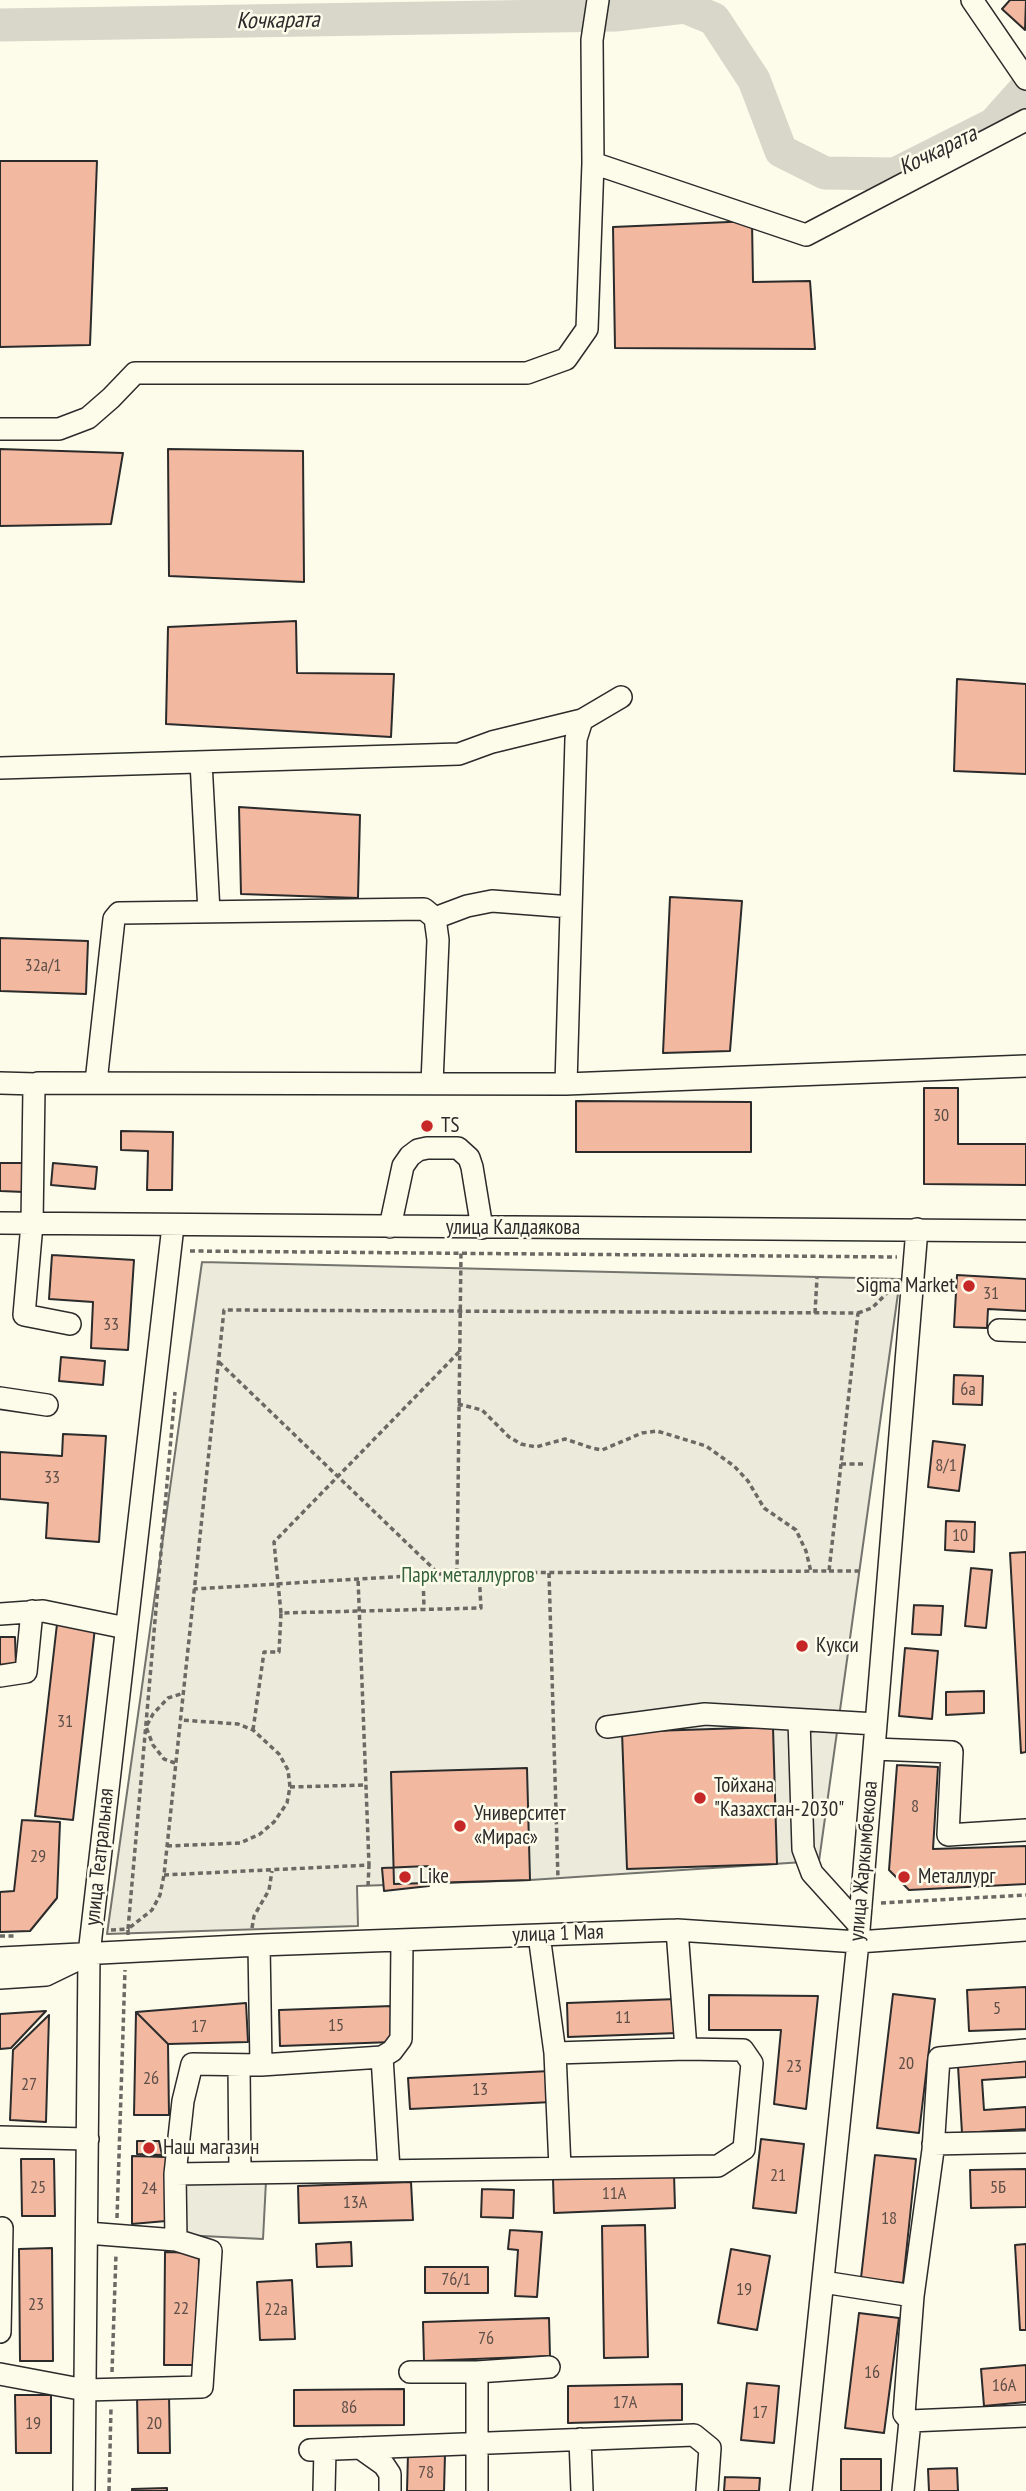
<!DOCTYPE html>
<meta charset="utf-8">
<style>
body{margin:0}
canvas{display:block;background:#fdfbea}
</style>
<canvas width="1026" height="2491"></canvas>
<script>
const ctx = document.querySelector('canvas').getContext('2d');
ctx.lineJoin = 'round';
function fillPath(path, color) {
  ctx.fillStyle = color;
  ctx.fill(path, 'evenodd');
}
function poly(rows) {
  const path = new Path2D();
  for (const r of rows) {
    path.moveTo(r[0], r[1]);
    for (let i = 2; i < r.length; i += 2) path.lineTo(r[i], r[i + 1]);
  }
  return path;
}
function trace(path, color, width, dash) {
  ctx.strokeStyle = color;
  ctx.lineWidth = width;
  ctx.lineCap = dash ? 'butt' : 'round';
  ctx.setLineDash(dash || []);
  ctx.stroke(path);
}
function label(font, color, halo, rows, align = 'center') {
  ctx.font = font + ' "PT Sans Narrow",sans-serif';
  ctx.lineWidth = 5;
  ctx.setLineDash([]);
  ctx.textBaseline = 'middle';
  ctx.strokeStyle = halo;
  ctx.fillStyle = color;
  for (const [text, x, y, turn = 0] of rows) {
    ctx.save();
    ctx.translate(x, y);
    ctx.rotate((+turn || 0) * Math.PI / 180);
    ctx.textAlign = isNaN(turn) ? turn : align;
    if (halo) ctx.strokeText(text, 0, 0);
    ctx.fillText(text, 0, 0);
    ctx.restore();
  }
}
const green = poly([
 [202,1262,900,1279,819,1861,530,1880,357,1886,358,1926,107,1934,202,1262],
 [185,2177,266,2181,263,2239,182,2235,185,2177]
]);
const river = poly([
 [0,25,615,15,685,7,714,19,754,80,781,151,825,173,895,174,994,124,1026,88]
]);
const building = poly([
 [1010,0,1026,0,1025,30,1002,9,1010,0],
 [0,161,97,161,90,345,0,347,0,161],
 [752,221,753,282,810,281,815,349,615,348,613,227,752,221],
 [0,449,123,453,111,524,0,526,0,449],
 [168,449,303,451,304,582,169,576,168,449],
 [296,621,297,673,394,674,391,737,166,724,168,627,296,621],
 [957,679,1026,684,1026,774,954,771,957,679],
 [239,807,360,815,358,898,241,894,239,807],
 [670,897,742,901,730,1051,663,1053,670,897],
 [0,938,88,941,86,994,0,991,0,938],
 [924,1088,958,1088,958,1144,1026,1144,1026,1185,924,1184,924,1088],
 [576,1101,751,1102,751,1152,576,1152,576,1101],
 [121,1131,173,1132,172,1190,147,1190,148,1151,121,1150,121,1131],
 [0,1163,25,1163,24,1192,0,1191,0,1163],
 [53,1163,97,1167,95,1189,51,1185,53,1163],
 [52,1255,134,1260,128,1350,91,1348,93,1302,49,1299,52,1255],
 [957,1275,1026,1279,1026,1311,988,1309,987,1328,954,1327,957,1275],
 [61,1357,105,1361,103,1385,59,1381,61,1357],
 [954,1375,983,1376,982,1405,953,1404,954,1375],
 [63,1434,106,1436,99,1542,46,1538,48,1503,0,1499,0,1452,62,1456,63,1434],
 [933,1441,965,1445,959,1491,928,1487,933,1441],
 [946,1521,975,1522,974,1552,945,1550,946,1521],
 [1026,1552,1026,1752,1021,1753,1010,1553,1026,1552],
 [971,1568,992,1570,986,1628,965,1626,971,1568],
 [914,1605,943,1606,941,1635,912,1634,914,1605],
 [57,1624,95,1628,73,1820,35,1816,57,1624],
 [0,1637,15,1637,16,1665,0,1666,0,1637],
 [905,1648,938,1651,932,1719,899,1716,905,1648],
 [984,1691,984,1713,946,1715,946,1692,984,1691],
 [773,1727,777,1864,627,1869,622,1732,773,1727],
 [897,1765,938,1767,933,1849,1026,1846,1026,1884,909,1890,889,1870,897,1765],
 [527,1768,530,1880,394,1884,391,1772,527,1768],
 [22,1820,60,1822,57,1898,30,1931,0,1932,0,1892,14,1891,22,1820],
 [428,1866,429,1886,384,1891,382,1868,428,1866],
 [1026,1987,1026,2029,969,2031,967,1990,1026,1987],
 [893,1994,935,1999,919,2133,877,2128,893,1994],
 [709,1995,818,1996,806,2109,774,2104,781,2030,709,2030,709,1995],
 [677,1999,678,2033,568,2037,567,2003,677,1999],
 [246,2003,248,2042,168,2044,136,2012,246,2003],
 [392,2006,393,2042,280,2046,279,2010,392,2006],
 [46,2011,11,2048,0,2049,0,2014,46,2011],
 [136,2012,168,2044,169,2115,134,2115,136,2012],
 [49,2015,46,2122,10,2120,13,2050,49,2015],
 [1026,2061,1026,2077,982,2080,984,2110,1026,2107,1026,2129,962,2133,958,2066,1026,2061],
 [550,2071,552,2102,410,2109,408,2078,550,2071],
 [761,2139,804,2144,796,2213,753,2208,761,2139],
 [137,2141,159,2141,162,2155,137,2154,137,2141],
 [875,2155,916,2159,903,2283,861,2278,875,2155],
 [132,2156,166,2157,166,2221,132,2224,132,2156],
 [21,2159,54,2159,55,2216,22,2216,21,2159],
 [1026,2169,1026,2207,971,2208,970,2170,1026,2169],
 [674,2174,675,2208,554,2213,553,2179,674,2174],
 [411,2182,413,2220,299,2223,298,2186,411,2182],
 [482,2189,514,2190,513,2218,481,2217,482,2189],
 [645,2225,648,2357,604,2358,602,2226,645,2225],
 [510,2230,542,2232,537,2297,515,2296,518,2250,508,2249,510,2230],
 [351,2242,352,2266,317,2267,316,2244,351,2242],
 [1026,2244,1026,2330,1020,2330,1015,2245,1026,2244],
 [52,2248,53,2361,20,2361,19,2249,52,2248],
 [731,2249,770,2256,757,2330,718,2323,731,2249],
 [165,2252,199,2253,198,2365,164,2365,165,2252],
 [425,2267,488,2267,488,2293,425,2293,425,2267],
 [292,2280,295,2339,260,2340,257,2282,292,2280],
 [859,2313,899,2318,884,2433,845,2428,859,2313],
 [549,2318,550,2356,424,2361,423,2322,549,2318],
 [1026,2365,1026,2402,984,2406,981,2369,1026,2365],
 [747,2383,779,2386,774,2443,741,2440,747,2383],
 [682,2384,682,2420,568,2423,568,2386,682,2384],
 [404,2389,404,2425,294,2426,294,2390,404,2389],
 [169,2394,170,2453,138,2453,137,2395,169,2394],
 [15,2395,51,2395,51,2453,16,2453,15,2395],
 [408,2453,445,2454,444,2491,407,2491,408,2453],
 [841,2459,881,2459,881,2491,841,2491,841,2459],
 [957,2468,958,2491,929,2491,928,2469,957,2468],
 [725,2477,760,2478,759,2491,724,2491,725,2477],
 [167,2488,167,2491,132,2491,132,2489,167,2488]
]);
const path = poly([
 [190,1251,897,1257],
 [815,1313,817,1278],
 [858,1313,872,1308,892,1288],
 [459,1352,274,1542,281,1613,481,1608,479,1573],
 [219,1362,439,1574],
 [458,1404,482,1410,509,1437,521,1444,536,1447,565,1439,592,1448,602,1450,642,1433,657,1431,706,1446,734,1466,748,1481,764,1508,796,1530,806,1551,811,1572],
 [841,1464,865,1464],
 [829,1571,861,1571],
 [457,1573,461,1253],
 [549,1573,558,1879],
 [423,1574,424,1609],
 [253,1730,264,1652,279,1652,281,1613],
 [175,1763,164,1759,153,1745,146,1727,153,1714,168,1698,181,1694],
 [290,1787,365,1785],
 [167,1846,240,1843,260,1834,274,1822,287,1803,290,1787,288,1770,279,1754,253,1730,238,1724,180,1720],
 [164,1875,369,1865,358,1578],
 [368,1886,369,1865],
 [881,1903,1026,1895],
 [252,1928,254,1916,269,1890,272,1871],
 [111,1930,128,1929,175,1392],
 [128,1935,128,1929,152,1910,160,1895,164,1875,224,1310,858,1313,829,1571,457,1573,194,1589],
 [0,1936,16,1936],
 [117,2218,125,1970],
 [112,2372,116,2254],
 [109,2491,111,2408]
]);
const minor = poly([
 [598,0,592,40,593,163,806,235,1026,120],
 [972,0,1026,79],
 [0,429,59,429,88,418,111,398,135,373,527,373,566,359,587,329,593,163],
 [201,762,209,912],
 [0,768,459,754,492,742,582,720],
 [435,918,467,906,492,901,571,907],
 [96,1082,114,919,119,913,424,909,435,918,438,940,432,1083],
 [0,1083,36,1084],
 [566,1084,576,739,582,720,621,697],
 [0,1223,1026,1231],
 [390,1227,403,1166,410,1156,418,1150,427,1148,458,1148,469,1158,472,1167,482,1228],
 [70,1324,24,1315,32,1224,34,1088,38,1083,566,1084,1026,1066],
 [999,1330,1026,1331],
 [0,1398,47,1405],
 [0,1614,43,1611,126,1628],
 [0,1676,26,1672,32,1611],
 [799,1720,803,1849,812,1873,859,1925],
 [607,1727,705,1714,876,1724],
 [874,1749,952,1752,948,1835,1026,1830],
 [539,1935,555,2053,686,2049],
 [259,1945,261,2065,192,2064,183,2101,175,2174,718,2166,744,2149,752,2063,743,2050,686,2049,677,1930],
 [0,1958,259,1945,677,1930,858,1942,1026,1930],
 [0,1978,46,1975,81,1958],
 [555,2053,560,2168],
 [382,2057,389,2170],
 [239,2065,240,2173],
 [261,2065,382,2057,392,2051,401,2039,402,1941],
 [0,2137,88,2139],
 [933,2144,1026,2142],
 [175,2174,176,2240],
 [823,2282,913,2296],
 [0,2332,2,2228],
 [410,2372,477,2372,549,2367],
 [0,2374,85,2390,202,2387,211,2251,176,2240,87,2233],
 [910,2421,1026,2416],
 [580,2439,582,2491],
 [360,2448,384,2465,390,2474,390,2491],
 [310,2450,694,2435,710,2448,707,2491],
 [84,2491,89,1954,173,1226],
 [324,2491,325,2450],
 [477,2491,477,2372],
 [801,2491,858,1942,917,1229],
 [903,2491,910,2421,904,2414,913,2296,933,2150,939,2058,1026,2050]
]);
const markers = [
 [427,1126,7,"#c62828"],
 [969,1286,7,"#c62828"],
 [802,1646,7,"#c62828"],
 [700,1798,7,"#c62828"],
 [460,1826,7,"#c62828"],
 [405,1877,7,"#c62828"],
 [904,1877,7,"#c62828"],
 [149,2148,7,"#c62828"]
];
const numberNames = [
 ["32а/1",43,966],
 ["30",941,1116],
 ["31",991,1294],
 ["33",111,1325],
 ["6а",968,1390],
 ["8/1",946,1466],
 ["33",52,1478],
 ["10",960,1536],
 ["31",65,1722],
 ["8",915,1807],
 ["29",38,1857],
 ["5",997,2009],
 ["11",623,2018],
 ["15",336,2026],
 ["17",199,2027],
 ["20",906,2064],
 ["23",794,2067],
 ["26",151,2079],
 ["27",29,2085],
 ["13",480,2090],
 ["21",778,2176],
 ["25",38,2188],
 ["5Б",998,2188],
 ["24",149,2189],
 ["11А",614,2194],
 ["13А",355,2203],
 ["18",889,2219],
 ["76/1",456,2280],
 ["19",744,2290],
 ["23",36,2305],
 ["22",181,2309],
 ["22а",276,2310],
 ["76",486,2339],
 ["16",872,2373],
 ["16А",1004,2386],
 ["17А",625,2403],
 ["86",349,2408],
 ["17",760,2413],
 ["19",33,2424],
 ["20",154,2424],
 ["78",426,2473]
];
const poiNames = [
 ["TS",441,1126],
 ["Sigma Market",955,1286,"right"],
 ["Кукси",816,1646],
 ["Тойхана",714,1786],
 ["\"Казахстан-2030\"",714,1810],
 ["Университет",474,1814],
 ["«Мирас»",474,1838],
 ["Like",419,1877],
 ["Металлург",918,1877],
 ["Наш магазин",163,2148]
];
const streetNames = [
 ["улица Калдаякова",513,1228],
 ["улица Театральная",100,1857,-84],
 ["улица Жаркымбекова",864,1861,-85],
 ["улица 1 Мая",558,1934,-2]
];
const parkNames = [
 ["Парк металлургов",468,1576]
];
const waterNames = [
 ["Кочкарата",278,21,-1],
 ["Кочкарата",938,151,-26]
];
fillPath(green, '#ecebdb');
trace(green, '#74746e', 2);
trace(river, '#d8d7c9', 33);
fillPath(building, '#f2b8a0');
trace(building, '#2b2b2b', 2);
trace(minor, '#2b2b2b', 24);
trace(path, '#6a6964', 3.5, [5, 3.5]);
trace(minor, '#fdfbea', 21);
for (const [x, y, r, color] of markers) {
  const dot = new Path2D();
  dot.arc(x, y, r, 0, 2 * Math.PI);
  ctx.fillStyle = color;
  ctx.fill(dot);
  trace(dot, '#fdfbea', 2.5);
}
label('18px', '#5d4e48', null, numberNames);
label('21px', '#2b2b2b', '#fdfbea', poiNames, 'left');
label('21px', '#2b2b2b', '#fdfbea', streetNames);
label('21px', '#34623c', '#fdfbea', parkNames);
label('italic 23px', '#2b2b2b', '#fdfbea', waterNames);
</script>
